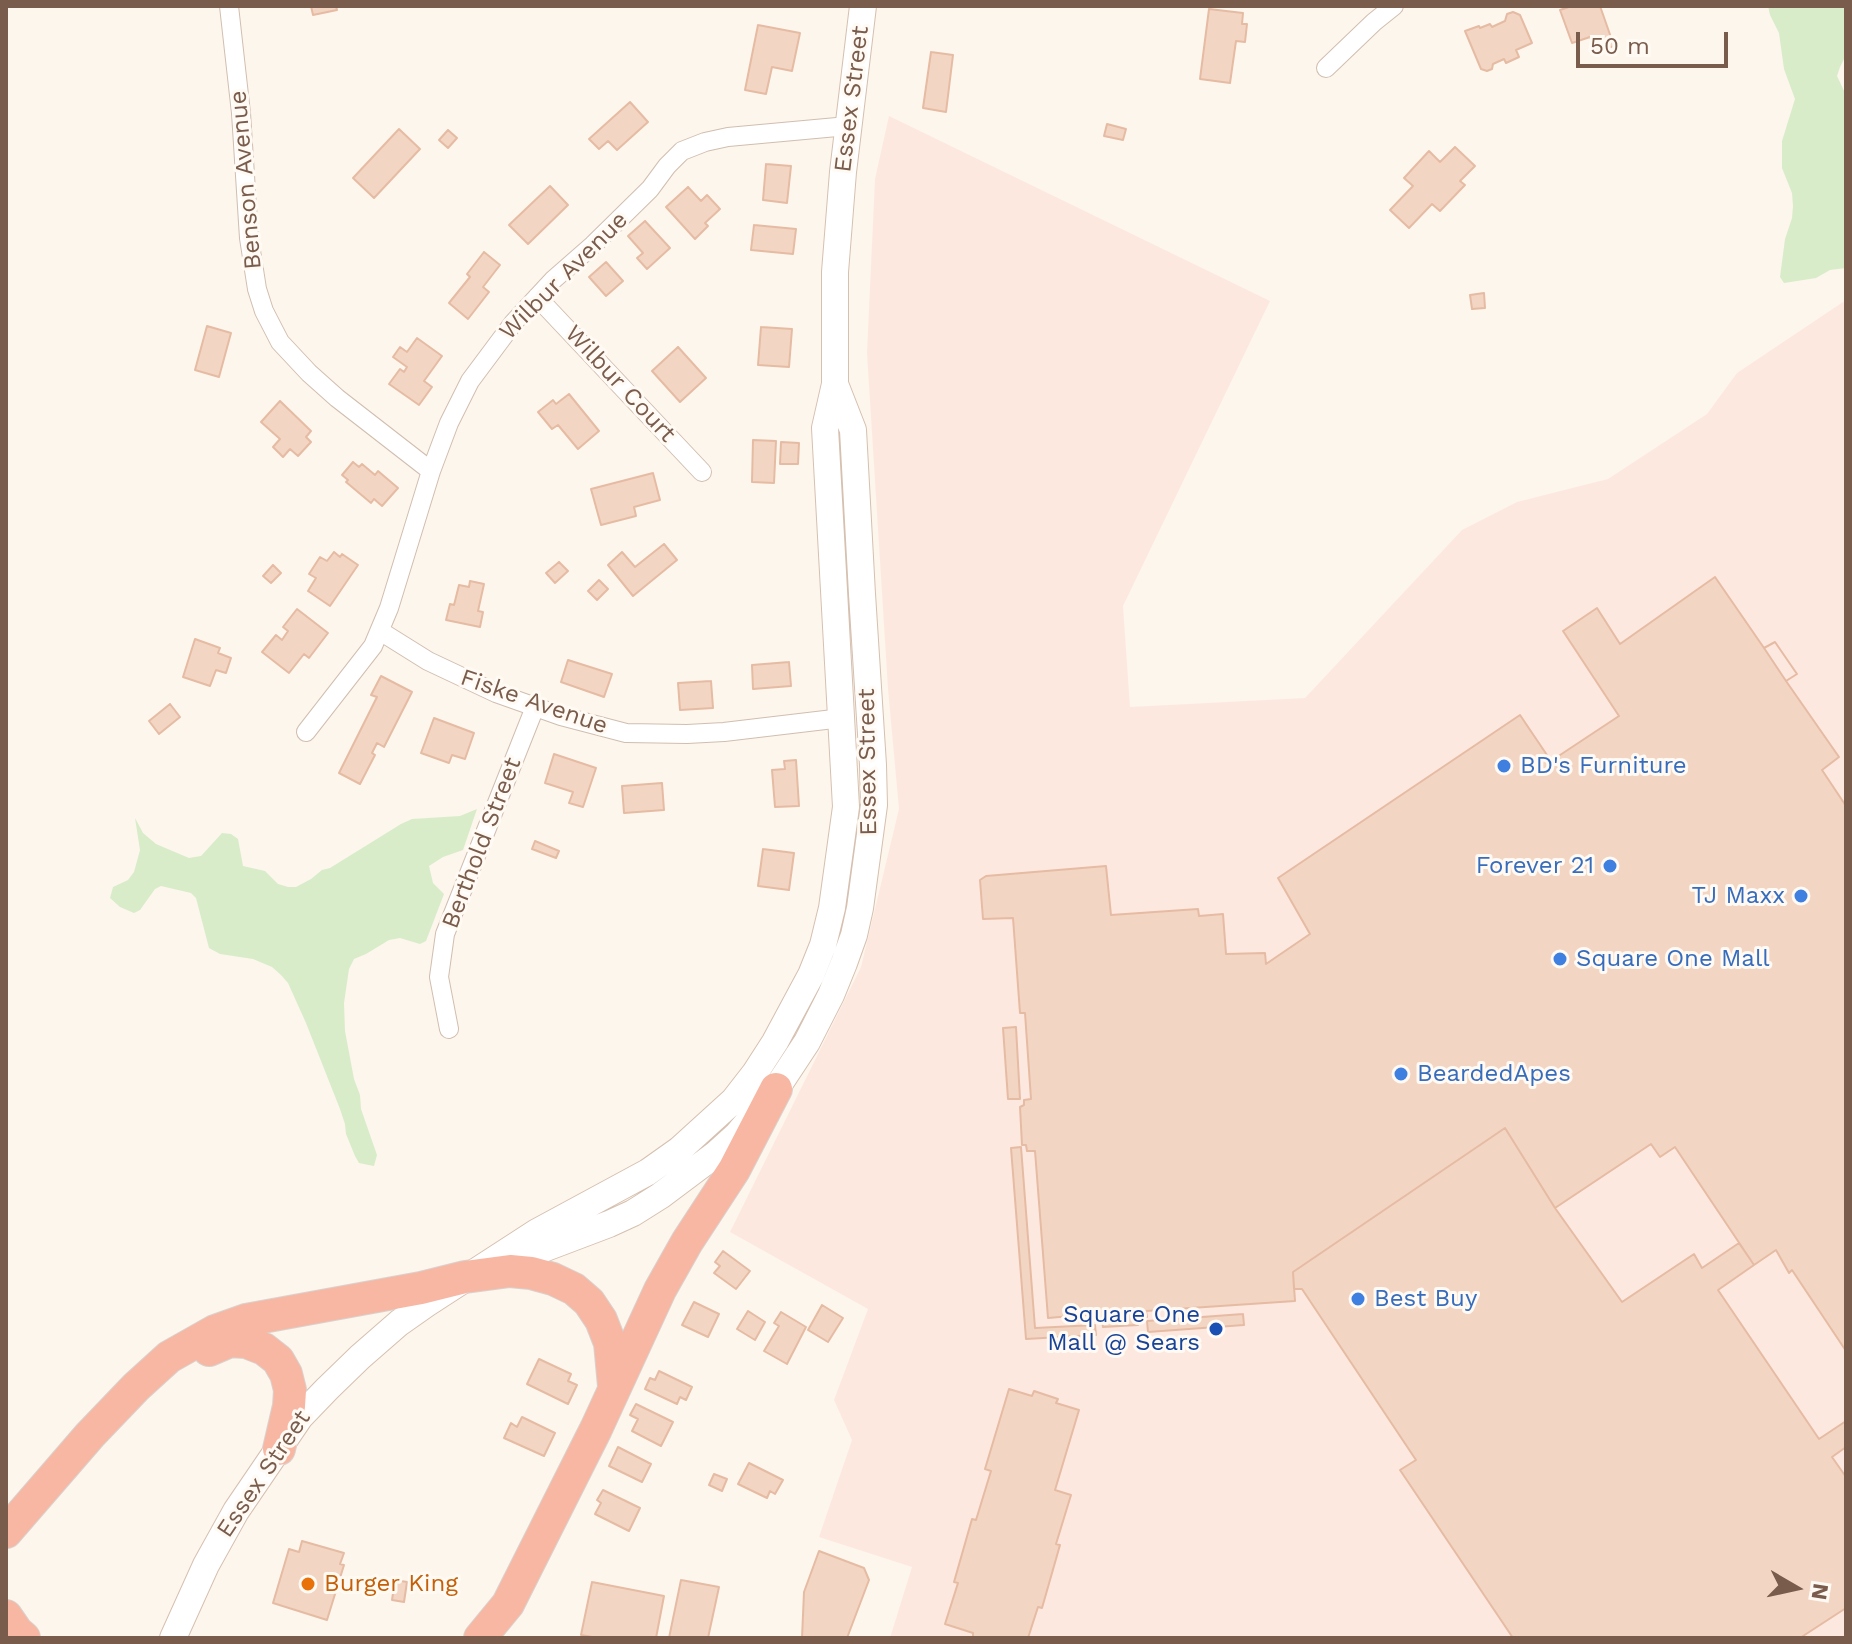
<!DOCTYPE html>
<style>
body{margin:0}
#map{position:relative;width:1852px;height:1644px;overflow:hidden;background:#fdf6ec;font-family:"Work Sans",sans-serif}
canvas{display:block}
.frame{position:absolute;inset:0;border:8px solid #7a5c4d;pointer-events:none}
.north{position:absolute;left:1756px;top:1548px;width:80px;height:80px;-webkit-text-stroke:6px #fffaf3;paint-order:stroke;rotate:99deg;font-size:22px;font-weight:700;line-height:32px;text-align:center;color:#7a5c4d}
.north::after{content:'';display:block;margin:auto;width:28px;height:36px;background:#7a5c4d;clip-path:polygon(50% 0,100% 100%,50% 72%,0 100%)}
.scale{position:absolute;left:1576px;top:32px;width:152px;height:36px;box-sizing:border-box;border:4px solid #7a5c4d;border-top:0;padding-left:10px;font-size:24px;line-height:28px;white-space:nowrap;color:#7a5c4d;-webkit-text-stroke:6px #fffaf3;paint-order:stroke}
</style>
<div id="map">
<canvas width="1852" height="1644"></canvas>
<div class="frame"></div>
<div class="north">N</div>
<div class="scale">50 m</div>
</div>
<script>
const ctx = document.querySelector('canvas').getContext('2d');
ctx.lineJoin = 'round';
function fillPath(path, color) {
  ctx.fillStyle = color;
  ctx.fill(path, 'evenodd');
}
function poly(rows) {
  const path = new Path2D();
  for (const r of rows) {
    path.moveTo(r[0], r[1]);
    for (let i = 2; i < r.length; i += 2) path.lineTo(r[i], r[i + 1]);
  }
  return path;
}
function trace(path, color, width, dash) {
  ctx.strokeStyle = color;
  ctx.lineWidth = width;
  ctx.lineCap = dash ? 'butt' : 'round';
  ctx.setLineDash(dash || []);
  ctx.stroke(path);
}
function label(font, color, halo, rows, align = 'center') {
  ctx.font = font + ' "Work Sans",sans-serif';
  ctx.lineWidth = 6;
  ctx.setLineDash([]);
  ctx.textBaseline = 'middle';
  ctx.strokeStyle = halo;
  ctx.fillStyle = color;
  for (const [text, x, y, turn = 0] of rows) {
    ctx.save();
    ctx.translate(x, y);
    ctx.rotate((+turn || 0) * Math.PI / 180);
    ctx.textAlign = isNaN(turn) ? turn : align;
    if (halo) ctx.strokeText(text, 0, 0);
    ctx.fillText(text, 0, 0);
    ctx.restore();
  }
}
const commercial = poly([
 [889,116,1270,301,1123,606,1130,707,1305,698,1462,530,1517,502,1608,479,1707,414,1737,373,1846,300,1846,1638,890,1638,912,1567,819,1537,852,1440,834,1400,868,1309,730,1232,861,967,899,809,888,689,867,353,875,179]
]);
const green = poly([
 [1768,6,1846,6,1846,55,1840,67,1837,76,1846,95,1846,268,1830,270,1816,278,1784,283,1780,277,1785,239,1792,218,1793,206,1792,193,1782,168,1782,141,1795,99,1784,69,1779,33,1770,15],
 [477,809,463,850,443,857,429,866,433,883,444,894,426,941,420,944,400,938,389,940,366,954,354,959,349,969,344,1003,345,1031,354,1079,360,1095,361,1109,377,1155,374,1166,359,1163,355,1156,346,1134,345,1124,340,1109,306,1023,288,983,281,975,272,967,253,959,220,954,209,948,196,898,191,893,161,886,155,889,140,910,134,913,120,907,110,898,113,887,128,880,134,872,140,850,135,818,143,833,156,844,189,858,201,856,222,833,231,834,238,839,243,866,265,871,278,884,288,887,296,887,311,879,322,870,330,868,401,824,412,819,460,816]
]);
const building = poly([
 [311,6,336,6,337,10,313,15,311,6],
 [1572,6,1600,6,1614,46,1596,52,1590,37,1572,43,1560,10,1572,6],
 [1209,9,1243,13,1242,24,1247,24,1245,42,1236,41,1230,83,1200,79,1209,9],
 [1513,12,1520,15,1532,43,1516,50,1519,57,1506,63,1504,59,1493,64,1492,69,1487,71,1481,69,1465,31,1479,26,1480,28,1490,24,1492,27,1505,21,1507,14,1513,12],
 [758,25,800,33,792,71,772,67,766,94,745,90,758,25],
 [931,52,953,55,946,112,923,108,931,52],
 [630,102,648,122,617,150,608,141,599,149,589,139,630,102],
 [1107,124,1126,129,1123,140,1104,136,1107,124],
 [399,129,420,149,374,198,353,178,399,129],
 [448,130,457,138,448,148,439,140,448,130],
 [1455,147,1475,166,1460,181,1465,185,1440,211,1432,204,1409,228,1390,210,1413,186,1404,178,1429,151,1440,162,1455,147],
 [766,164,791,166,787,203,763,200,766,164],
 [550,186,568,205,528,244,509,225,550,186],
 [688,187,701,201,707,195,720,209,705,223,708,226,695,239,666,207,688,187],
 [645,221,670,248,647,269,637,258,643,253,628,236,645,221],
 [754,225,796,229,793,254,751,250,754,225],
 [484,252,500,265,483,287,489,292,468,319,449,303,470,277,467,274,484,252],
 [606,262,623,281,606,296,589,277,606,262],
 [1484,293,1485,308,1472,309,1470,295,1484,293],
 [207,326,231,333,219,377,195,370,207,326],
 [761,327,792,329,789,367,758,365,761,327],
 [417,338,442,356,424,381,432,387,419,405,389,384,400,369,404,372,407,367,393,357,400,347,407,352,417,338],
 [678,347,706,378,680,402,652,371,678,347],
 [569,394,599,431,578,449,558,425,552,429,538,412,553,400,556,404,569,394],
 [280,401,311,431,306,437,311,442,298,456,290,449,283,457,273,447,280,439,261,422,280,401],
 [753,440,776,441,774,483,752,482,753,440],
 [781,442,799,443,798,464,780,464,781,442],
 [353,462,359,467,362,464,375,475,378,471,398,488,382,506,374,499,371,503,346,482,348,480,342,475,353,462],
 [653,473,660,500,634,507,636,516,601,525,591,489,653,473],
 [664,544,677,560,633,596,608,565,622,552,635,567,664,544],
 [334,552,340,557,342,554,358,565,330,606,308,591,316,578,309,574,320,557,327,561,334,552],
 [559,562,568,571,555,583,546,573,559,562],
 [273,565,281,573,271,583,263,576,273,565],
 [1715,577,1764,648,1775,642,1797,674,1786,681,1839,757,1822,770,1846,806,1846,1351,1792,1270,1789,1273,1776,1250,1754,1265,1675,1147,1660,1157,1651,1144,1555,1208,1505,1128,1293,1272,1295,1301,1146,1311,1147,1317,1138,1318,1138,1325,1103,1327,1102,1321,1095,1322,1094,1314,1048,1318,1035,1151,1027,1151,1026,1145,1022,1145,1020,1107,1024,1105,1024,1100,1031,1099,1025,1013,1020,1013,1013,918,983,919,980,880,986,876,1106,866,1111,915,1198,909,1199,916,1223,914,1226,954,1265,953,1266,964,1310,934,1278,878,1520,715,1551,761,1619,716,1563,631,1597,608,1620,644,1715,577],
 [599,580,608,589,597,600,588,591,599,580],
 [470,581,484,584,478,611,483,612,480,627,446,620,450,604,454,605,459,585,469,587,470,581],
 [297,609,328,633,309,658,304,654,289,673,262,652,276,635,282,640,288,631,283,627,297,609],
 [195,639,220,648,218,653,231,658,226,673,216,670,210,686,183,677,195,639],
 [1775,642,1797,674,1786,681,1764,648,1775,642],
 [568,660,612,674,604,697,561,682,568,660],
 [789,662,791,686,753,689,752,665,789,662],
 [381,676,412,692,384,747,377,743,372,753,375,755,360,784,339,773,377,697,371,695,381,676],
 [711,681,713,708,680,710,678,683,711,681],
 [170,704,180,717,159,734,149,721,170,704],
 [434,718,474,733,465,759,452,755,449,763,421,753,434,718],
 [554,754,596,768,583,807,569,803,573,792,545,783,554,754],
 [796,760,799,806,775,807,772,770,785,769,784,761,796,760],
 [662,783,664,810,624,813,622,786,662,783],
 [535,841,559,851,556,858,532,849,535,841],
 [763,849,794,853,789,890,758,886,763,849],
 [1016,1027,1020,1099,1008,1099,1003,1028,1016,1027],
 [1505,1128,1555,1208,1622,1302,1694,1254,1702,1268,1739,1243,1754,1265,1718,1290,1819,1439,1846,1421,1846,1447,1832,1457,1846,1477,1846,1608,1800,1638,1513,1638,1400,1470,1416,1460,1302,1289,1294,1289,1293,1272,1505,1128],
 [1021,1147,1035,1328,1095,1325,1096,1335,1026,1339,1011,1148,1021,1147],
 [723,1251,750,1271,736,1289,714,1273,720,1266,715,1262,723,1251],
 [694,1302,719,1314,708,1337,682,1325,694,1302],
 [822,1305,843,1318,828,1342,808,1330,822,1305],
 [748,1311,765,1322,755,1340,737,1329,748,1311],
 [781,1312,806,1327,787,1364,764,1351,779,1326,774,1323,781,1312],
 [1243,1314,1244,1325,1148,1332,1147,1321,1243,1314],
 [539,1359,571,1374,568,1381,577,1385,568,1404,527,1384,539,1359],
 [659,1371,692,1387,686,1400,680,1397,677,1404,645,1389,650,1378,655,1380,659,1371],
 [1009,1389,1032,1396,1034,1391,1058,1399,1056,1403,1079,1410,1055,1490,1071,1495,1056,1544,1060,1545,1042,1608,1038,1607,1028,1638,973,1638,973,1633,945,1624,958,1583,954,1582,972,1519,976,1520,991,1471,985,1469,1009,1389],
 [636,1404,673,1422,661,1446,632,1431,638,1419,630,1415,636,1404],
 [522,1417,555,1433,544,1456,504,1438,511,1423,517,1427,522,1417],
 [618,1447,651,1464,642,1482,609,1466,618,1447],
 [749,1463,783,1480,775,1494,770,1491,767,1498,738,1484,749,1463],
 [714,1474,727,1479,722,1491,709,1485,714,1474],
 [603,1490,640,1508,629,1531,595,1514,601,1503,597,1500,603,1490],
 [302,1541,344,1553,340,1564,344,1565,327,1620,273,1603,289,1549,299,1552,302,1541],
 [819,1551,864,1568,869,1580,847,1638,802,1638,804,1592,819,1551],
 [395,1580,407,1582,404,1602,392,1600,395,1580],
 [681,1580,719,1587,708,1638,669,1638,681,1580],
 [592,1582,664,1596,656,1638,598,1638,581,1635,592,1582]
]);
const street = poly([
 [229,6,241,113,249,238,257,289,264,311,280,342,309,373,337,398,431,471],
 [1326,68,1374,22,1394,6],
 [537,297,702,472],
 [380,631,428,661,496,693,561,716,626,733,687,734,724,732,842,718],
 [306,732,373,646,389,608,431,471,449,423,470,381,514,322,553,280,593,245,650,189,667,166,682,151,705,142,728,137,848,126],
 [449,1029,439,977,445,934,535,707]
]);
const secondary = poly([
 [514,1260,609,1224,633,1213,660,1196,716,1154,737,1135,776,1089,807,1042,831,995,844,963,854,935,860,908,874,805,873,765,862,594,853,430,835,384],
 [173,1638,206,1565,236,1511,300,1417,327,1389,360,1357,399,1323,426,1304,537,1232,648,1172,679,1150,734,1100,755,1073,775,1042,811,975,823,945,832,908,846,807,825,428,835,384,835,272,843,172,863,6]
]);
const highway = poly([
 [209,1350,230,1341,246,1342,264,1349,278,1360,286,1374,290,1390,289,1406,279,1449],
 [6,1532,90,1435,136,1387,169,1357,215,1331,246,1320,421,1288,465,1277,510,1271,531,1273,553,1279,574,1289,589,1302,601,1320,610,1343,614,1386],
 [6,1616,17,1632,24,1638],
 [480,1638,508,1604,596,1429,660,1290,687,1242,734,1170,776,1089]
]);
const markers = [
 [1504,766,8,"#3f7fe0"],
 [1610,866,8,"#3f7fe0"],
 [1801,896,8,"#3f7fe0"],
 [1560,959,8,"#3f7fe0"],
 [1401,1074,8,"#3f7fe0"],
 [1358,1299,8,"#3f7fe0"],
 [1216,1329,8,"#1a4fb4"],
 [308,1584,8,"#e8710a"]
];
const streetNames = [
 ["Essex Street",852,99,-83],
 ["Benson Avenue",246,180,-95],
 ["Wilbur Avenue",564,276,-45],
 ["Wilbur Court",620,384,47],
 ["Fiske Avenue",534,702,19],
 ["Essex Street",868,762,-91],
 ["Berthold Street",482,843,-69],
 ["Essex Street",264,1474,-56]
];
const shopNames = [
 ["BD's Furniture",1520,766],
 ["Forever 21",1594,866,"right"],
 ["TJ Maxx",1785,896,"right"],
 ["Square One Mall",1576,959],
 ["BeardedApes",1417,1074],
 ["Best Buy",1374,1299]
];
const transitNames = [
 ["Square One",1200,1315],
 ["Mall @ Sears",1200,1343]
];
const foodNames = [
 ["Burger King",324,1584]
];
fillPath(commercial, '#fde8e0');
fillPath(green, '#d8ecc9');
fillPath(building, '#f3d5c3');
trace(building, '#e6bba3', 2);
trace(street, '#d1beb0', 20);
trace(secondary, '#d6c0b0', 28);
trace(highway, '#dad1cd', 34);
trace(street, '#fff', 18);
trace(secondary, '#fff', 26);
trace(highway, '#f7b7a3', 32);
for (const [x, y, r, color] of markers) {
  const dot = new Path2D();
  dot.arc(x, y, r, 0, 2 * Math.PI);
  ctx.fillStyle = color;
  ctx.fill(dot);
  trace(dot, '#fffaf3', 3);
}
label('24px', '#7a5c4d', '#fffaf3', streetNames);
label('24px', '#366cbe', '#fffaf3', shopNames, 'left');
label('24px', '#164399', '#fffaf3', transitNames, 'right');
label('24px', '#c56008', '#fffaf3', foodNames, 'left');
</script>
